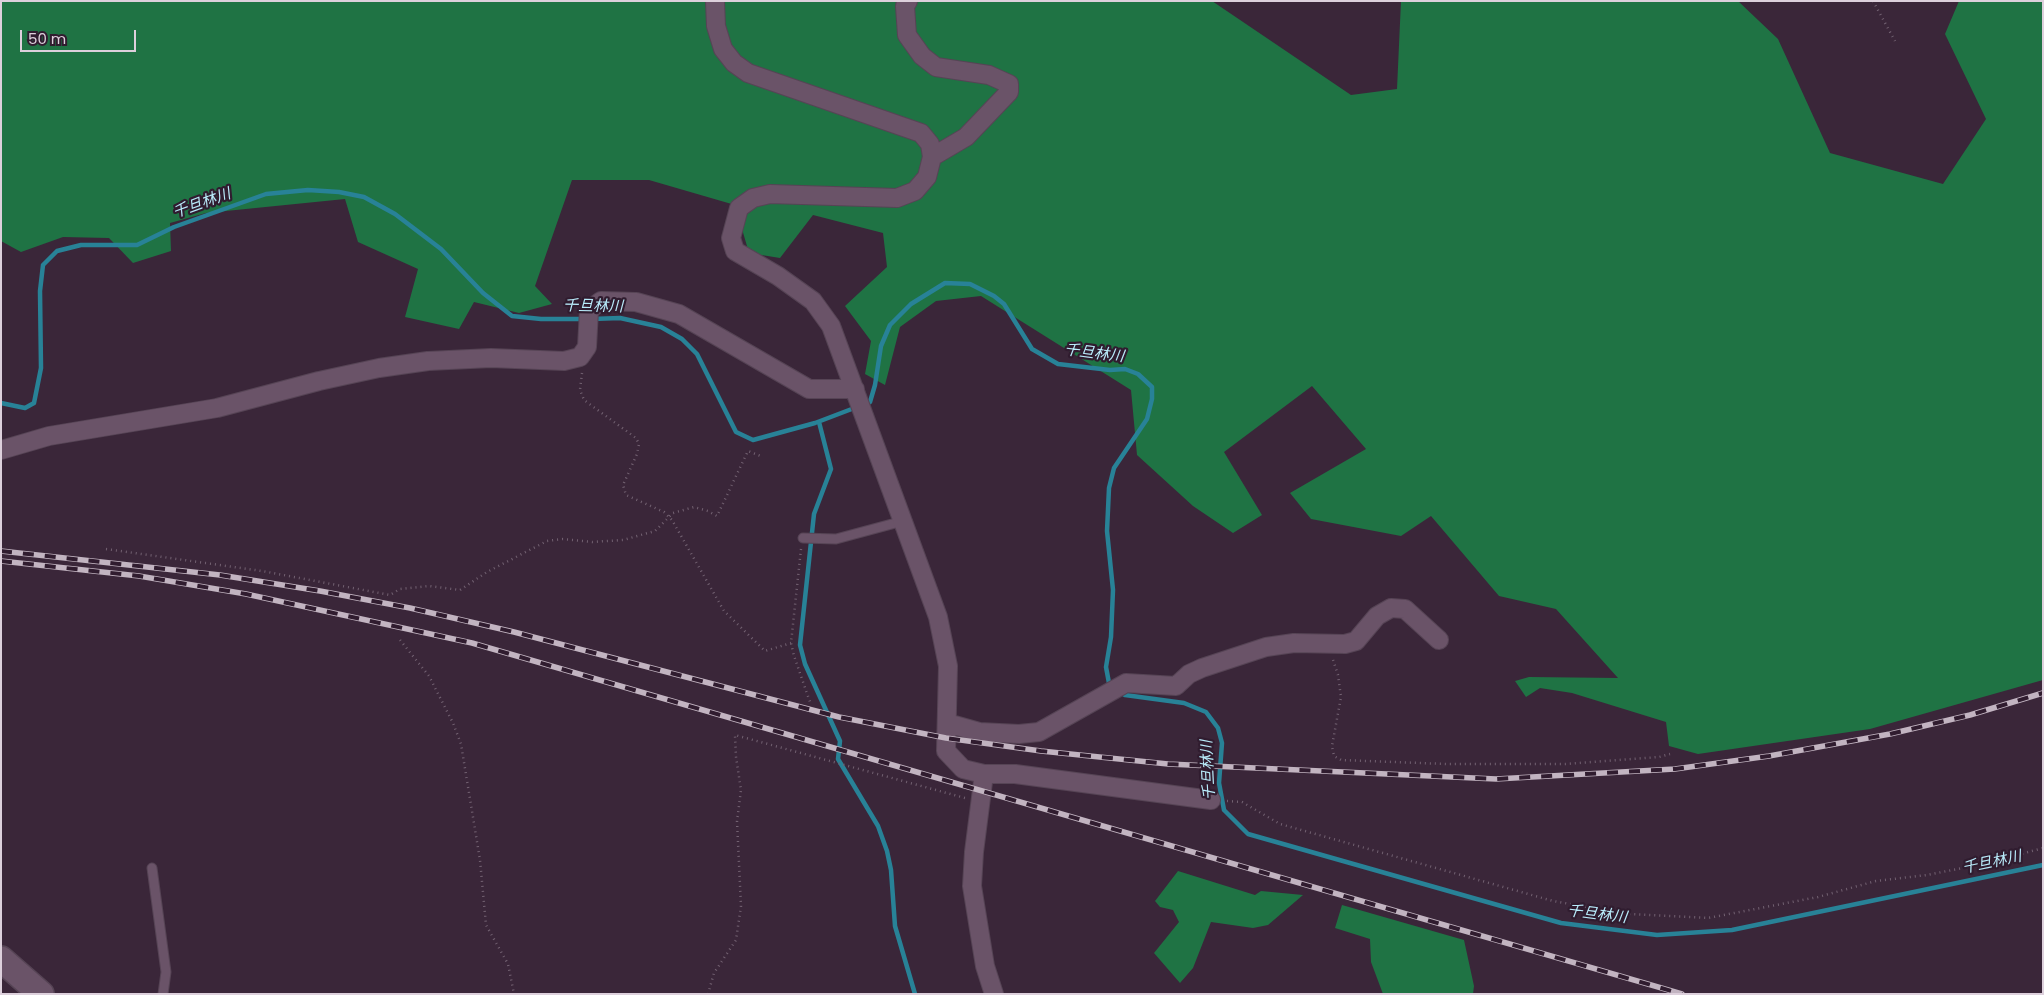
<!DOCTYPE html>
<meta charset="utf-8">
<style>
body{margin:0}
#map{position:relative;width:2044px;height:995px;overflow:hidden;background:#3a2639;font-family:Poppins,sans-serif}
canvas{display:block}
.frame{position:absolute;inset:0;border:2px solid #ddd0dc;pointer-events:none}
.scale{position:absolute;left:20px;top:30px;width:116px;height:22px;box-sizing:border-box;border:2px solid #ddd0dc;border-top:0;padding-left:6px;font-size:15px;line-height:18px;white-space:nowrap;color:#ddd0dc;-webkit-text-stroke:4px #301c2f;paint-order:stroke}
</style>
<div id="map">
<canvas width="2044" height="995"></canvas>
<div class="frame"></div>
<div class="scale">50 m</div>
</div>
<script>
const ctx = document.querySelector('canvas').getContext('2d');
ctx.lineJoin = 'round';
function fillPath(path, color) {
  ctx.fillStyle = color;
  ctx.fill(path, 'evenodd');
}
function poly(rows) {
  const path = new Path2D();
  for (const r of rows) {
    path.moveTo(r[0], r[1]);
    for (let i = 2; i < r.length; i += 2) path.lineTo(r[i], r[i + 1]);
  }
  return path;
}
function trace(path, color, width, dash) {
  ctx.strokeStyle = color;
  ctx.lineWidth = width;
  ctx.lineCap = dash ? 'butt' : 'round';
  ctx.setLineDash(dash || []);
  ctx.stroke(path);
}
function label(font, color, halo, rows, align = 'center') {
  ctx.font = font + ' Poppins,"Noto Sans JP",sans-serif';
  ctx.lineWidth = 4.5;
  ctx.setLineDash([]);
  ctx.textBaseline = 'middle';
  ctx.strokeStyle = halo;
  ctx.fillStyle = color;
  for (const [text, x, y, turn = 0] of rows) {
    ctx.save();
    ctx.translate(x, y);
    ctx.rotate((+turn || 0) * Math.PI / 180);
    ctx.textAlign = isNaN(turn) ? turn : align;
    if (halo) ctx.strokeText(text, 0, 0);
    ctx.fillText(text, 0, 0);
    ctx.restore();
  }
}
const forest = poly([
 [1,1,1212,1,1351,95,1397,89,1401,1,1738,1,1778,39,1830,153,1943,184,1986,119,1945,34,1959,1,2043,1,2043,680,1870,729,1698,754,1669,746,1666,722,1572,693,1540,688,1526,697,1515,681,1529,677,1618,678,1556,609,1499,596,1431,516,1401,536,1311,519,1290,493,1366,449,1312,386,1224,452,1262,515,1233,533,1193,506,1137,455,1131,390,981,296,936,301,900,327,885,385,865,374,871,341,845,306,887,267,883,233,813,215,780,258,749,253,735,205,649,180,572,180,535,286,552,304,519,313,474,302,459,329,405,317,418,269,358,242,345,199,206,213,170,223,171,251,133,263,109,238,63,237,21,252,1,241],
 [1178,871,1255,895,1261,891,1303,895,1268,925,1253,928,1211,922,1193,968,1180,983,1154,953,1179,922,1173,910,1160,907,1155,901],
 [1342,905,1464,940,1474,986,1473,994,1383,994,1371,962,1370,939,1335,928]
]);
const stream = poly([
 [592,319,620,318,661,327,682,339,697,354,736,432,753,440,815,423,857,407],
 [1,403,25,408,34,403,41,368,40,291,43,265,57,251,81,245,137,245,174,227,266,194,308,190,339,192,364,197,395,214,441,249,483,293,512,316,541,319,585,319],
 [864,405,870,402,875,385,881,346,890,325,911,304,945,283,970,284,994,296,1004,304,1032,349,1058,364,1110,370,1125,369,1138,374,1152,387,1152,399,1147,419,1114,468,1109,488,1107,531,1113,590,1111,637,1106,667,1109,683,1112,686],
 [819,422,831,469,814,514,800,645,805,664,840,741,838,759,878,826,887,851,891,870,895,926,915,994],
 [1120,692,1125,695,1184,703,1206,712,1218,728,1222,743,1219,783,1224,810,1248,834,1561,923,1657,935,1732,930,2043,865]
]);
const path = poly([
 [1873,1,1895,41],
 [582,373,580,390,584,400,636,438,639,444,637,454,623,485,626,495,664,512,672,520,724,611,765,651,791,643],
 [106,549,262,571,390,595,400,589,429,586,460,590,487,572,547,541,563,539,592,542,623,540,655,531,673,513,694,507,708,511,717,516,748,451,763,457],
 [801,549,791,643,794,656,810,702],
 [400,640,429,676,453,723,461,744,480,860,486,925,508,964,514,994],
 [1333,660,1338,675,1341,697,1332,746,1334,756,1341,760,1446,764,1565,764,1659,757,1670,754],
 [1227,801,1242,802,1280,824,1553,901,1628,914,1708,918,1818,897,1876,881,1927,875,1988,863,2043,848],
 [708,994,714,973,736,940,741,906,737,821,741,790,736,757,735,735,965,798]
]);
const lane = poly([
 [803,538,836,539,903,521],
 [152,868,166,972,163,994]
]);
const street = poly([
 [715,1,716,26,723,49,734,63,748,73,921,133,930,144,932,157,927,177,915,191,897,198,770,194,753,198,739,208,731,238,735,251,778,276,813,301,831,326,938,617,948,666,946,751,963,769,984,774,974,852,972,886,985,966,994,994],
 [908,1,905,6,907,35,922,56,936,67,989,75,1009,84,1009,92,966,137,932,157],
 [1,450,49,436,217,408,319,381,379,368,428,361,491,358,564,361,580,357,587,347,589,310,601,301,636,302,679,314,809,389,855,389],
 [947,723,979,732,1019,734,1039,732,1126,683,1176,686,1189,674,1202,668,1266,647,1294,643,1345,644,1356,641,1377,616,1391,608,1405,609,1439,640],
 [984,774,1015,774,1211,800]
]);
const secondary = poly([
 [1,959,41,994]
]);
const rail = poly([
 [1,551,220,575,320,591,410,608,514,632,839,717,946,738,1041,751,1168,764,1496,779,1675,769,1769,756,1890,734,1970,715,2043,693],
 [1,561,139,576,246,594,472,643,1682,994]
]);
const waterNames = [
 ["千旦林川",202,204,-20],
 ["千旦林川",593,307,1],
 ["千旦林川",1094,354,7],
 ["千旦林川",1209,770,-93],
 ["千旦林川",1992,863,-12],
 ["千旦林川",1597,915,7]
];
fillPath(forest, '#1f7344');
trace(stream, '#288297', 4.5);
trace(lane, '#564455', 11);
trace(street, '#564455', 20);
trace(secondary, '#564455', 28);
trace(path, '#736272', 2.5, [1, 4]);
trace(lane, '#6a5368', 9);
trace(street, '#6a5368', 18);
trace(secondary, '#6a5368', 25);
trace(rail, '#c2b4c1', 5.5);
trace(rail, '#301c2f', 4, [11]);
label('italic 15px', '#b9ecfb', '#301c2f', waterNames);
</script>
